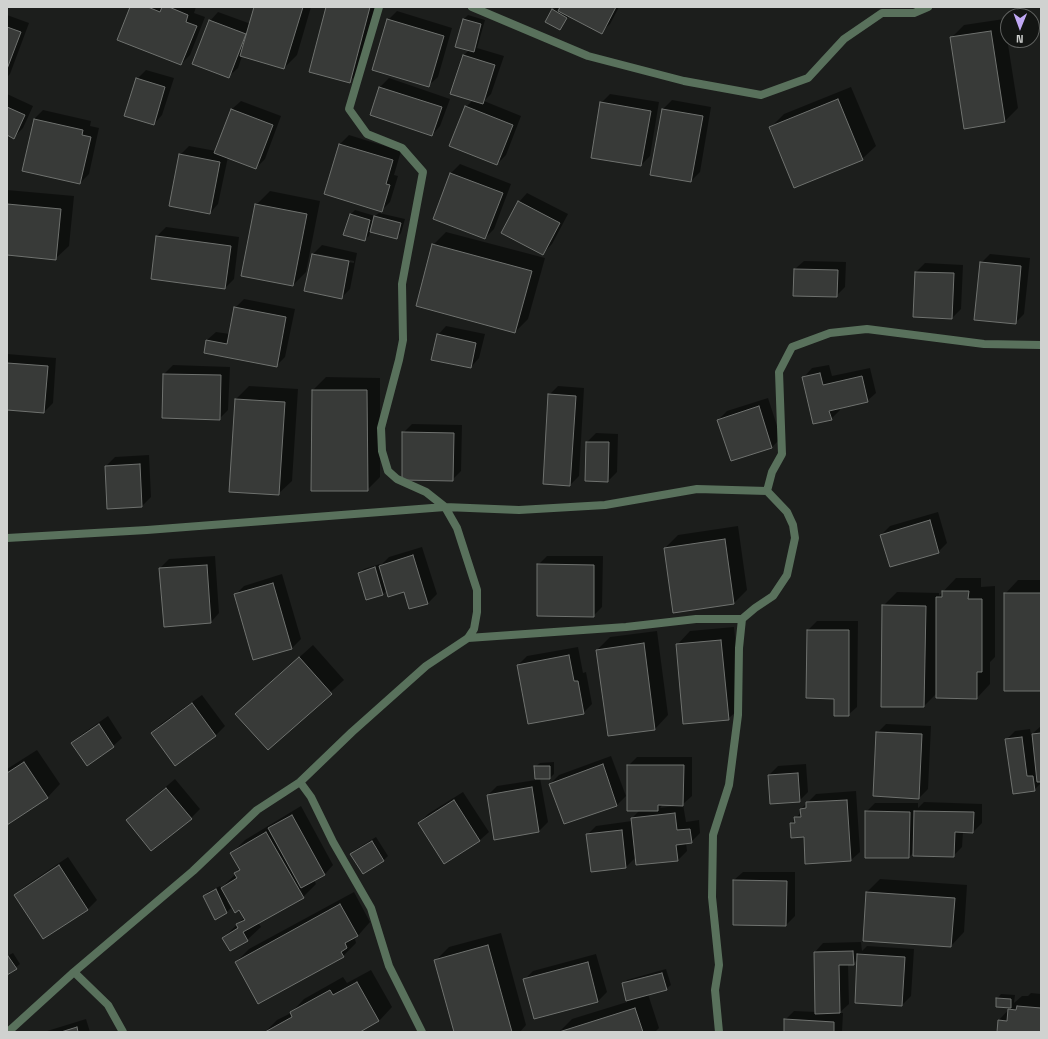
<!DOCTYPE html>
<style>
body{margin:0}
#map{position:relative;width:1048px;height:1039px;overflow:hidden;background:#1c1e1c;font-family:"Space Grotesk",sans-serif}
canvas{display:block}
.frame{position:absolute;inset:0;border:8px solid #d0d2d0;pointer-events:none}
.north{position:absolute;left:1000px;top:8px;width:40px;height:40px;box-sizing:border-box;background:#131513;border:1px solid #5f615f;border-radius:50%;rotate:181deg;font-size:11px;font-weight:700;line-height:16px;text-align:center;color:#d0d2d0}
.north::after{content:'';display:block;margin:auto;width:14px;height:18px;background:#c0a8f4;clip-path:polygon(50% 0,100% 100%,50% 72%,0 100%)}
</style>
<div id="map">
<canvas width="1048" height="1039"></canvas>
<div class="frame"></div>
<div class="north">N</div>
</div>
<script>
const ctx = document.querySelector('canvas').getContext('2d');
ctx.lineJoin = 'round';
function fillPath(path, color) {
  ctx.fillStyle = color;
  ctx.fill(path, 'evenodd');
}
function poly(rows) {
  const path = new Path2D();
  for (const r of rows) {
    path.moveTo(r[0], r[1]);
    for (let i = 2; i < r.length; i += 2) path.lineTo(r[i], r[i + 1]);
  }
  return path;
}
function trace(path, color, width, dash) {
  ctx.strokeStyle = color;
  ctx.lineWidth = width;
  ctx.lineCap = dash ? 'butt' : 'round';
  ctx.setLineDash(dash || []);
  ctx.stroke(path);
}
const shadow = poly([
 [131,7,196,7,194,13,205,17,190,55,181,64],
 [256,7,311,7,297,55,284,68,242,56,238,68,229,76,210,21,218,12,251,24],
 [327,7,379,7,362,69,349,82],
 [556,7,561,8,619,7,610,24,601,32,569,16,560,29,553,10],
 [397,11,452,28,438,77,429,85,388,20],
 [7,15,29,23,10,74,7,77],
 [468,15,485,20,477,48,504,56,491,94,484,101,521,116,506,155,497,164,466,107,473,100,452,93,464,55,469,50,464,19],
 [1004,19,1018,108,1005,121,951,38,964,25],
 [146,70,174,78,162,115,154,124,137,79],
 [389,78,450,99,440,126,432,135,371,115,380,87],
 [851,87,876,146,862,159,771,127,784,114],
 [7,94,33,106,23,128,14,137,9,135,7,141],
 [610,94,659,102,650,156,641,165,601,103],
 [672,100,711,107,700,172,691,181,652,174,663,109],
 [241,101,281,116,265,159,256,168,228,157,218,204,210,213,180,155,189,146,216,151,232,109],
 [43,110,91,121,90,126,99,128,89,174,80,183,34,119],
 [349,135,401,151,394,175,398,176,390,202,381,211,325,194,340,144],
 [460,164,511,184,494,229,485,238,434,218,451,173],
 [7,190,74,196,69,246,55,259,7,254],
 [270,191,320,201,306,272,293,285,256,205],
 [527,193,568,214,552,244,543,253,519,202],
 [355,210,375,216,379,213,405,219,401,233,397,238,370,231,369,236,364,240,350,215],
 [166,227,239,237,234,279,225,288,157,236],
 [446,232,545,258,528,319,515,332,433,245],
 [322,245,357,253,350,289,341,298,313,254],
 [318,254,354,261,354,263,318,256],
 [990,254,1030,258,1024,314,1015,323,981,263],
 [804,261,846,262,845,287,836,296,795,269],
 [925,263,963,265,961,309,952,318,916,272],
 [244,299,295,309,285,357,276,366,207,340,216,332,230,334,235,308],
 [446,326,485,334,479,358,471,367,438,335],
 [7,354,56,358,53,403,44,412,7,409],
 [173,365,230,367,228,410,219,419,163,417,164,374],
 [829,365,832,376,870,368,876,393,867,401,839,408,840,410,831,419,804,377,812,368],
 [326,377,380,378,380,477,367,490,313,390],
 [249,386,298,389,292,481,278,494,230,491,236,399],
 [558,386,584,388,579,476,570,485,549,395],
 [768,398,781,438,772,447,731,460,718,420,727,411],
 [412,424,462,425,461,471,452,480,403,433],
 [596,433,618,434,617,472,608,481,586,480,587,442],
 [149,455,151,497,142,506,106,466,115,457],
 [938,512,947,543,938,552,881,535,890,526],
 [738,526,747,590,734,603,674,611,665,548,678,535],
 [422,547,437,594,428,603,410,608,404,591,387,590,383,594,359,573,364,569,380,564,380,566,389,557],
 [215,556,219,613,211,622,160,568,169,559],
 [547,556,603,556,602,607,593,616,538,565],
 [282,574,301,639,292,648,254,659,235,595,244,586],
 [956,578,981,578,981,587,995,586,995,657,990,662,990,684,977,698,937,693,924,706,883,606,897,592,939,593,939,596],
 [1018,580,1041,580,1041,690,1005,594],
 [817,621,858,621,857,707,848,715,835,698,808,630],
 [734,627,742,706,728,719,677,645,690,631],
 [657,631,668,715,655,729,609,735,597,650,610,637],
 [313,645,344,680,268,749,236,714],
 [578,647,583,673,586,672,592,704,583,713,518,665,527,656],
 [202,695,225,726,216,735,175,764,152,733,161,724],
 [108,716,122,738,113,746,72,743,81,735],
 [886,724,931,726,928,789,919,798,877,733],
 [1041,726,1041,783,1034,790,1006,740,1015,731,1030,729,1031,735],
 [37,750,60,784,47,798,7,824,7,769],
 [611,756,626,796,617,805,564,823,550,784,559,775],
 [637,757,692,757,692,796,683,804,686,822,699,820,700,833,691,842,686,843,687,851,678,860,636,857,626,867,592,871,587,835,596,826,632,821,632,818,640,810,628,766],
 [663,804,675,805,675,806,660,808],
 [554,762,554,774,550,778,540,778,548,822,539,831,488,795,497,786,536,780,535,767,540,763],
 [806,764,808,792,799,801,769,775,778,766],
 [175,779,200,809,191,818,127,820,136,812],
 [856,791,860,852,851,860,805,836,791,824,801,812,801,809,816,794],
 [463,792,489,832,480,840,445,863,419,823,428,814],
 [924,802,982,804,982,823,973,832,963,832,962,847,953,856,914,852,909,857,866,812,875,803,918,803,918,808],
 [301,806,333,865,325,874,314,880,316,884,303,897,258,922,261,927,247,940,230,950,223,938,245,917,240,908,229,900,227,901,231,908,227,912,215,918,204,896,208,892,220,886,221,888,236,874,235,873,240,868,232,853,245,840],
 [376,837,388,856,384,860,363,873,351,854,355,850],
 [68,857,97,900,88,909,44,938,15,895,24,887],
 [743,872,795,872,795,916,786,925,734,880],
 [880,879,967,885,964,932,951,946,867,892],
 [354,892,370,922,355,939,356,943,343,956,236,962,249,949],
 [501,933,526,1025,520,1032,455,1032,436,960,449,947],
 [861,942,862,951,867,946,914,949,911,996,902,1005,858,959,853,964,848,964,849,1004,839,1013,843,1013,842,1032,785,1032,785,1020,794,1011,816,1012,815,952,823,943],
 [13,953,20,964,7,974,7,956],
 [596,954,607,992,598,1001,535,1018,524,980,533,971],
 [666,969,671,985,666,989,648,994,659,1028,655,1032,559,1032,572,1019,627,1002,623,984,627,980],
 [371,970,392,1007,379,1021,358,1032,265,1032,277,1020,291,1013,304,999,343,977,347,983],
 [1031,993,1041,994,1041,1032,998,1032,999,1020,1011,1007,997,1006,997,999,1001,994,1015,995,1014,1003,1022,996,1028,996],
 [86,1019,90,1032,44,1032]
]);
const building = poly([
 [130,7,148,7,160,12,162,7,169,7,188,15,186,22,197,26,181,65,117,40,130,7],
 [254,7,303,7,284,69,240,56,254,7],
 [326,7,370,7,350,83,309,72,326,7],
 [560,7,616,7,602,34,558,11,560,7],
 [552,9,567,18,560,30,545,22,552,9],
 [387,19,444,36,429,87,372,70,387,19],
 [463,19,481,24,474,52,455,47,463,19],
 [209,20,246,34,229,78,192,64,209,20],
 [7,27,21,32,7,69,7,27],
 [991,31,1005,122,964,129,950,37,991,31],
 [463,55,495,65,483,104,450,94,463,55],
 [136,78,165,87,154,125,124,116,136,78],
 [379,87,442,107,432,136,370,115,379,87],
 [838,99,863,160,794,188,769,127,838,99],
 [600,102,651,111,641,166,591,158,600,102],
 [465,106,513,125,497,165,449,146,465,106],
 [7,107,25,115,14,139,7,135,7,107],
 [231,109,273,125,256,169,214,153,231,109],
 [662,109,703,116,691,182,650,175,662,109],
 [34,119,83,130,82,135,91,137,80,184,22,171,34,119],
 [339,144,393,160,386,184,390,185,382,212,324,194,339,144],
 [179,154,220,162,210,214,169,206,179,154],
 [450,173,503,193,485,239,433,219,450,173],
 [518,201,560,223,543,255,501,233,518,201],
 [7,204,61,209,56,260,7,255,7,204],
 [255,204,307,214,293,286,241,276,255,204],
 [350,214,370,220,365,241,343,235,350,214],
 [374,216,401,223,397,239,370,232,374,216],
 [156,236,231,246,225,289,151,279,156,236],
 [432,244,532,271,515,333,416,306,432,244],
 [312,254,349,261,342,299,304,291,312,254],
 [980,262,1021,266,1016,324,974,320,980,262],
 [794,269,838,270,837,297,793,296,794,269],
 [915,272,954,273,952,319,913,317,915,272],
 [234,307,286,317,277,367,204,353,206,340,227,344,234,307],
 [437,334,476,343,471,368,431,360,437,334],
 [7,363,48,366,44,413,7,410,7,363],
 [820,373,823,385,862,376,868,402,829,411,832,420,813,424,802,377,820,373],
 [163,374,221,375,220,420,162,418,163,374],
 [312,390,367,390,368,491,311,491,312,390],
 [548,394,576,396,570,486,543,484,548,394],
 [235,399,285,402,279,495,229,492,235,399],
 [759,406,772,448,731,461,717,420,759,406],
 [402,432,454,433,453,481,402,480,402,432],
 [586,442,609,442,608,482,585,481,586,442],
 [140,464,142,507,107,509,105,466,140,464],
 [930,520,939,553,890,567,880,535,930,520],
 [725,539,734,604,673,613,664,548,725,539],
 [413,555,428,604,409,609,404,592,388,597,379,566,413,555],
 [537,564,594,565,594,617,537,616,537,564],
 [207,565,211,623,164,627,159,568,207,565],
 [375,567,383,595,366,600,358,573,375,567],
 [273,583,292,649,253,660,234,594,273,583],
 [942,591,969,591,968,599,982,599,982,672,977,672,977,699,936,698,936,597,942,597,942,591],
 [1004,593,1041,593,1041,691,1004,691,1004,593],
 [882,605,926,606,924,707,881,707,882,605],
 [807,630,849,630,849,716,834,716,834,699,806,698,807,630],
 [721,640,729,720,683,724,676,644,721,640],
 [644,643,655,730,608,736,596,650,644,643],
 [569,655,574,681,578,681,584,714,528,724,517,665,569,655],
 [299,657,332,694,268,750,235,714,299,657],
 [192,703,216,736,175,766,151,733,192,703],
 [99,724,114,747,87,766,71,743,99,724],
 [876,732,922,734,919,799,873,796,876,732],
 [1041,733,1041,782,1037,782,1032,734,1041,733],
 [1022,737,1027,776,1033,776,1035,791,1013,794,1005,739,1022,737],
 [24,762,48,798,7,825,7,773,24,762],
 [603,764,617,806,564,824,549,784,603,764],
 [627,765,684,765,683,806,658,805,658,811,627,811,627,765],
 [534,766,550,766,550,779,535,779,534,766],
 [798,773,800,802,770,804,768,775,798,773],
 [532,787,539,832,494,840,487,795,532,787],
 [166,788,192,819,151,851,126,820,166,788],
 [454,800,480,841,444,864,418,823,454,800],
 [847,800,851,861,805,864,804,837,791,838,790,823,795,823,794,817,801,817,800,809,806,808,806,802,847,800],
 [865,811,910,812,909,858,865,858,865,811],
 [914,811,974,812,973,833,955,832,954,857,913,856,914,811],
 [675,813,677,830,690,829,692,843,676,845,678,861,636,865,631,818,675,813],
 [292,815,325,875,301,888,268,828,292,815],
 [622,830,626,868,591,872,586,834,622,830],
 [266,832,304,898,243,932,248,941,230,951,222,938,238,928,236,924,245,920,239,910,235,913,221,888,237,878,234,873,240,870,230,853,266,832],
 [372,841,384,861,363,874,350,854,372,841],
 [59,865,88,910,43,939,14,895,59,865],
 [733,880,787,881,786,926,733,925,733,880],
 [216,889,227,913,215,920,203,896,216,889],
 [866,892,955,898,951,947,863,941,866,892],
 [340,904,358,936,345,943,347,948,341,952,344,957,258,1004,235,962,340,904],
 [488,945,512,1032,454,1032,434,960,488,945],
 [853,951,854,965,839,965,840,1013,815,1014,814,952,853,951],
 [857,954,905,957,902,1006,855,1003,857,954],
 [8,956,17,969,7,975,7,957,8,956],
 [588,962,598,1002,534,1019,523,979,588,962],
 [662,973,667,990,626,1001,622,983,662,973],
 [357,982,379,1021,360,1032,265,1032,292,1017,290,1012,330,990,333,995,357,982],
 [996,998,1011,999,1011,1008,996,1007,996,998],
 [1017,1006,1041,1008,1041,1032,997,1032,998,1020,1007,1021,1008,1009,1016,1010,1017,1006],
 [635,1008,643,1032,559,1032,635,1008],
 [784,1019,834,1022,834,1032,784,1032,784,1019],
 [77,1027,78,1032,61,1032,77,1027]
]);
const minor = poly([
 [472,7,588,56,684,81,761,95,808,78,844,39,882,13,914,13,928,7],
 [767,491,772,472,782,454,779,372,792,347,830,333,867,329,984,344,1041,345],
 [7,538,147,530,445,507,519,510,605,505,697,489,767,491,787,512,793,525,795,538,787,575,773,596,755,608,742,619],
 [468,638,626,627,696,619,742,619,739,648,738,715,729,785,713,835,712,897,719,965,715,990,719,1032],
 [300,782,311,797,333,842,371,908,389,966,422,1032],
 [74,972,108,1005,123,1032],
 [8,1032,74,972,193,871,257,810,300,782,352,732,426,666,468,638,474,629,477,612,477,590,457,528,445,507,426,492,397,479,388,471,382,451,381,428,399,360,403,340,402,284,423,172,402,148,367,134,349,109,379,7]
]);
fillPath(shadow, '#0007');
fillPath(building, '#383a38');
trace(building, '#6f726f', 1);
trace(minor, '#59715c', 8);
</script>
